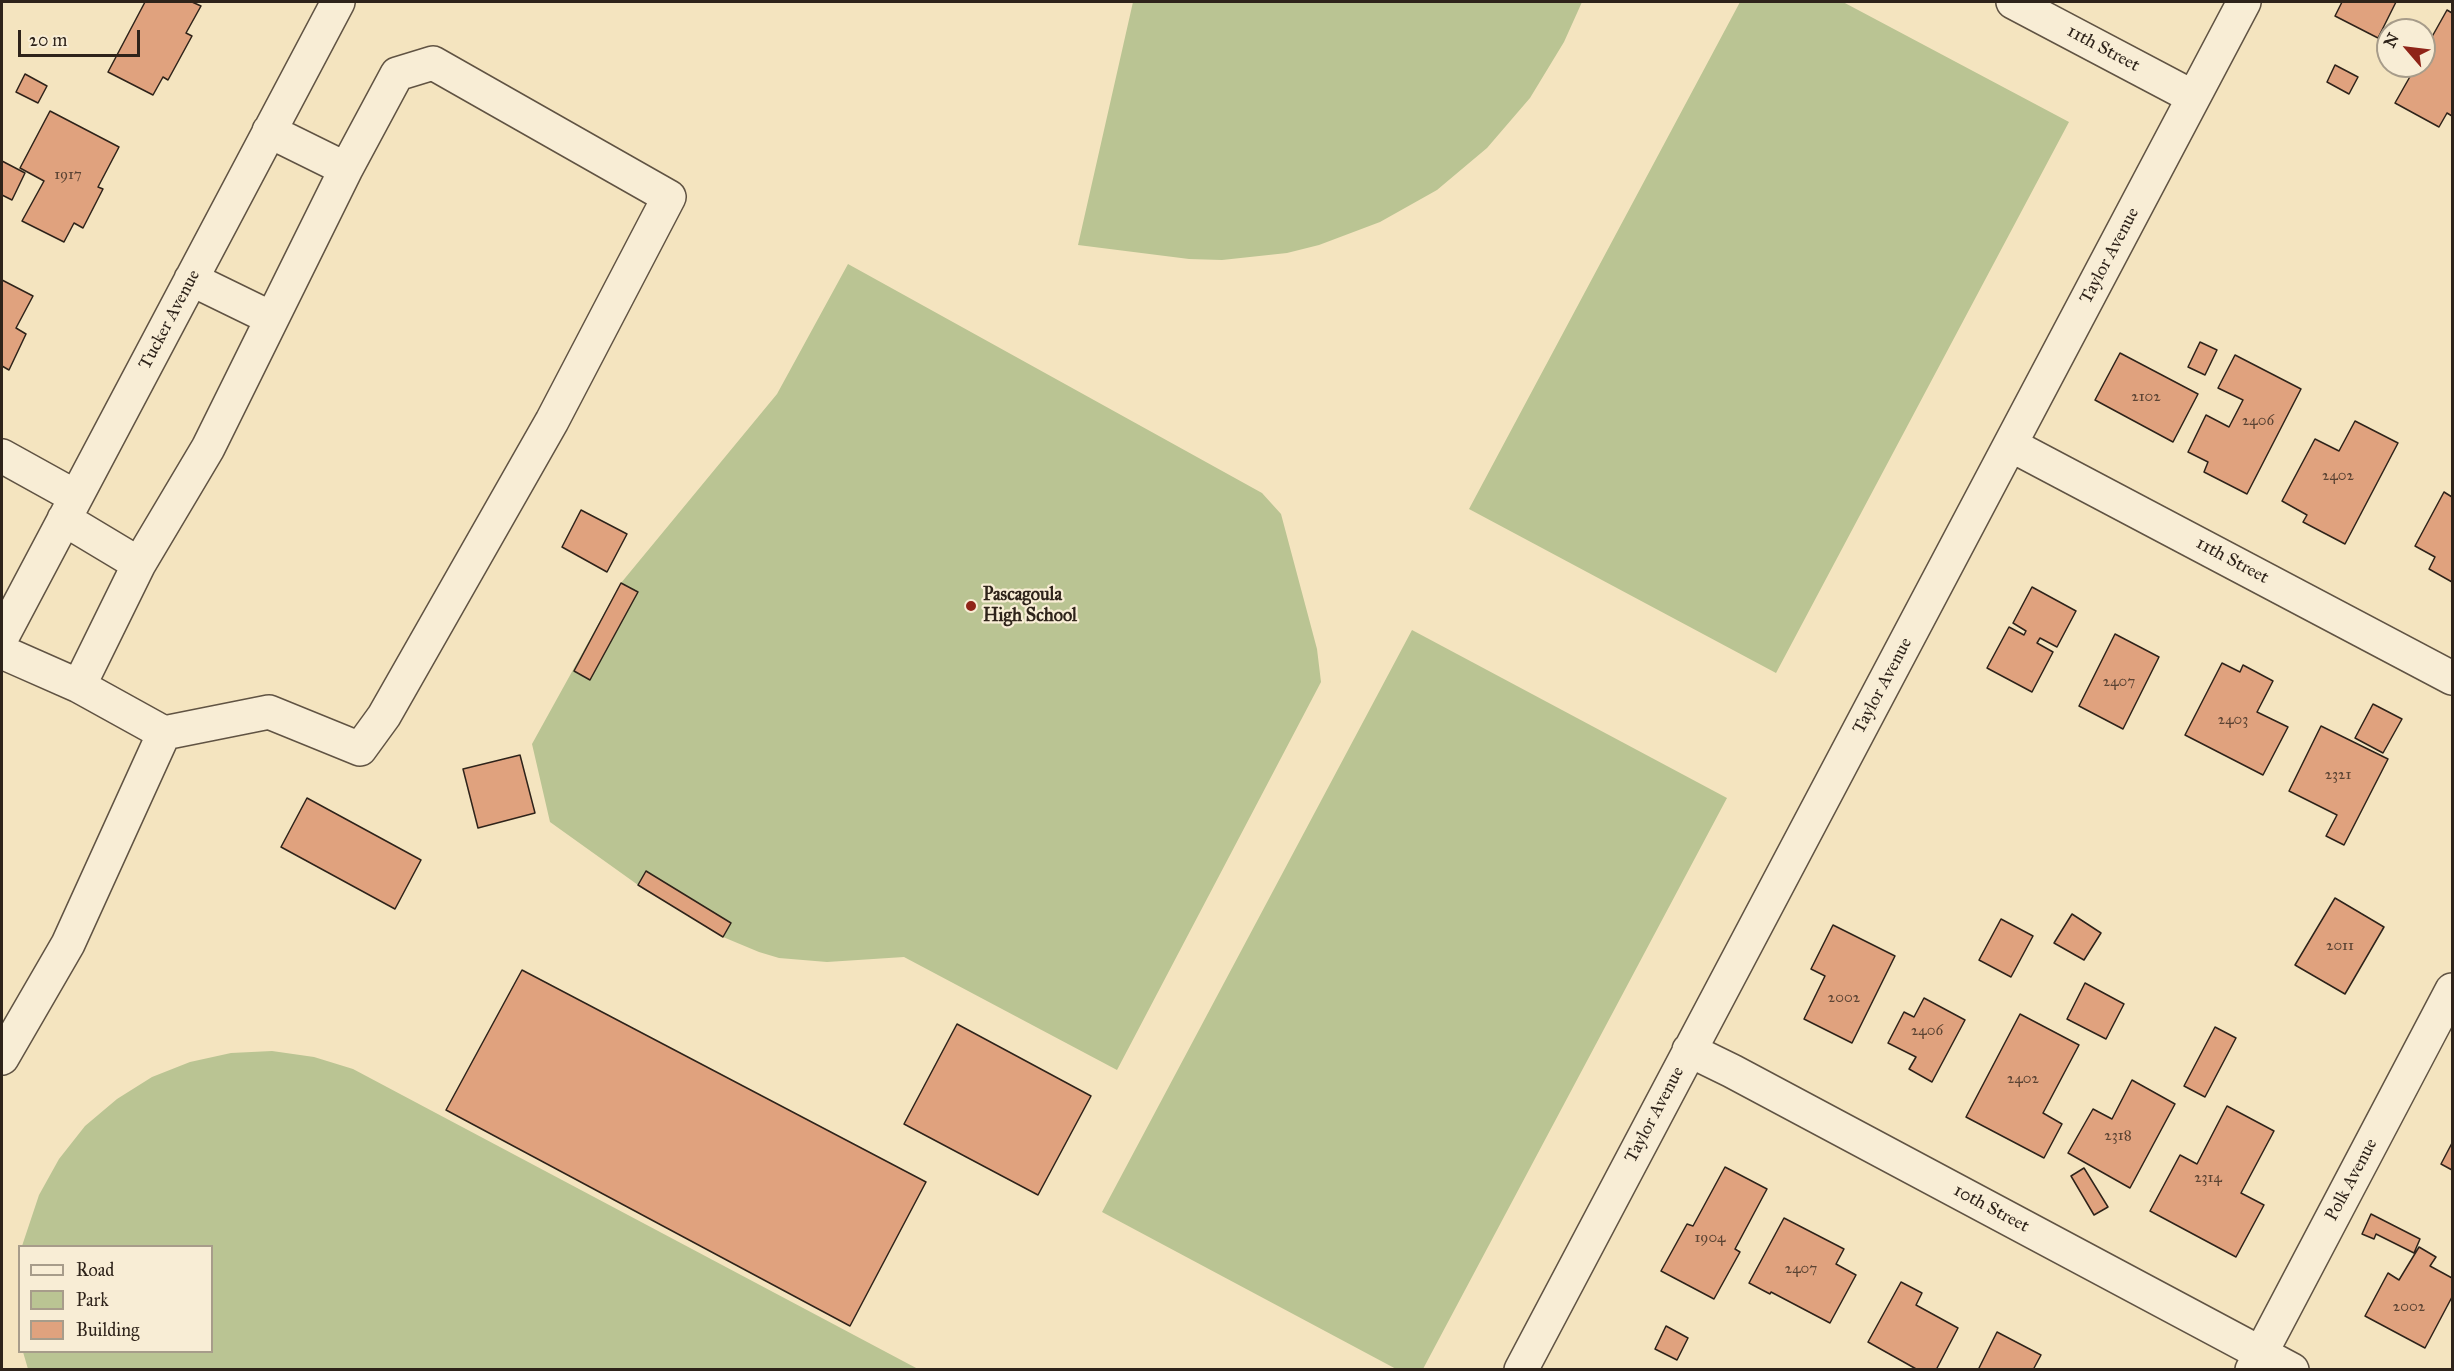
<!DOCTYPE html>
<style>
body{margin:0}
#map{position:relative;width:2454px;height:1371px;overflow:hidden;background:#f4e4bf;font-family:"IM FELL Great Primer",serif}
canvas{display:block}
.frame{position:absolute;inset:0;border:3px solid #2e231a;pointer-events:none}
.legend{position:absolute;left:18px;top:1245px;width:195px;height:108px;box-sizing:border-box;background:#f8edd5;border:2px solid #a79c8a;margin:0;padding:8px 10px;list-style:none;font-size:18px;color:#2e231a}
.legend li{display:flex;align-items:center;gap:12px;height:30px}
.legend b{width:30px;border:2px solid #a79c8a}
.north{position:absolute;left:2376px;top:18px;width:60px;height:60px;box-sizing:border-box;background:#f8edd5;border:2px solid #a79c8a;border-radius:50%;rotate:298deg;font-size:16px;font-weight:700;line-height:24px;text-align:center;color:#2e231a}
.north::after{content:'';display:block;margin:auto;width:21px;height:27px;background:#8f2418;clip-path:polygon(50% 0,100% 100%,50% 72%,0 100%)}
.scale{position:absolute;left:18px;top:30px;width:122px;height:27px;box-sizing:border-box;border:3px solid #2e231a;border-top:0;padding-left:8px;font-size:18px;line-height:21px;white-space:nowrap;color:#2e231a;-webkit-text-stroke:4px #f8edd5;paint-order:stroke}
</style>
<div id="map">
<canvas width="2454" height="1371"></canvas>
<div class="frame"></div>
<ul class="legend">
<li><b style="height:8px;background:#f8edd5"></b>Road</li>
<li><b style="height:16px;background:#bac493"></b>Park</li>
<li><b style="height:16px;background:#e0a27e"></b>Building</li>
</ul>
<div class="north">N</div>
<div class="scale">20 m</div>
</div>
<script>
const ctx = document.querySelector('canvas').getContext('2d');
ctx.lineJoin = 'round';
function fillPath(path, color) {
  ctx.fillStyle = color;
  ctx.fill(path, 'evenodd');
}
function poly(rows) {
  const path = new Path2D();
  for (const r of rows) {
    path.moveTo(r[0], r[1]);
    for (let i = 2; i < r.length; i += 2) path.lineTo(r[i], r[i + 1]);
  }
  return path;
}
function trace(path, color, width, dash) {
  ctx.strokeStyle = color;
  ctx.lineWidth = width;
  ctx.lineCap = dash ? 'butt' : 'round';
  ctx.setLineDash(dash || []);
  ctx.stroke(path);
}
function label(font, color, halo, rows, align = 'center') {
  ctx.font = font + ' "IM FELL Great Primer",serif';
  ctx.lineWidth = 4.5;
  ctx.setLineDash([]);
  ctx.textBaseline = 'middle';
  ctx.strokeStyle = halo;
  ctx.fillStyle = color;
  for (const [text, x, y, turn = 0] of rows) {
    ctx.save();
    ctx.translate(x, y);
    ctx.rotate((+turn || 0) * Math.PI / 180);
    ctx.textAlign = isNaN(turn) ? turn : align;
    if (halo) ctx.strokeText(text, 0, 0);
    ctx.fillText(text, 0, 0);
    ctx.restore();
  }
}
const green = poly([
 [1133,2,1582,2,1564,42,1530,98,1487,148,1437,190,1380,222,1319,245,1287,253,1222,260,1189,259,1078,245],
 [1740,2,1843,2,2069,122,1776,673,1469,509],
 [848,264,1262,493,1281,514,1317,649,1321,682,1117,1070,904,957,827,962,779,958,759,952,723,937,638,885,550,822,532,744,621,583,777,394],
 [1412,630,1727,798,1423,1369,1398,1370,1102,1212],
 [272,1051,314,1057,353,1069,918,1369,28,1369,23,1352,212,1352,212,1246,22,1246,39,1195,59,1159,85,1126,117,1099,152,1077,190,1062,231,1053]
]);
const building = poly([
 [145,2,192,2,201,6,186,33,192,36,168,80,163,77,153,95,108,72,145,2],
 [2342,2,2396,2,2378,38,2335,16,2342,2],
 [2447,10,2452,13,2452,116,2447,113,2439,127,2395,103,2416,66,2424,66,2424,51,2447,10],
 [2335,65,2358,77,2349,94,2327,82,2335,65],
 [25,74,47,86,38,103,16,92,25,74],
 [50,111,119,147,98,187,103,189,83,228,74,223,64,242,22,221,44,181,20,168,50,111],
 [2,161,25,173,12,200,2,195,2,161],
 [2,280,33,296,16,328,26,334,9,370,2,366,2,280],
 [2200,342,2217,350,2205,375,2188,367,2200,342],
 [2120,353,2198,394,2173,442,2095,400,2120,353],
 [2235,355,2301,389,2247,494,2204,472,2208,462,2188,452,2206,415,2229,427,2243,400,2218,388,2235,355],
 [2355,421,2398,443,2345,544,2303,522,2307,515,2282,501,2315,439,2339,451,2355,421],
 [2444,492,2452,497,2452,582,2429,569,2435,557,2415,546,2444,492],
 [581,510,627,534,607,572,562,547,581,510],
 [621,583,638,592,590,680,574,671,621,583],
 [2032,587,2076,611,2057,647,2040,638,2037,643,2053,652,2032,692,1987,668,2009,627,2024,635,2026,631,2013,623,2032,587],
 [2115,634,2159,657,2123,729,2079,706,2115,634],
 [2222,663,2240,672,2243,665,2273,681,2257,712,2288,727,2263,775,2185,735,2222,663],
 [2373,704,2402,719,2383,753,2355,738,2373,704],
 [2321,726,2388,759,2344,845,2326,836,2337,815,2289,791,2321,726],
 [520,755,535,813,478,828,463,769,520,755],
 [307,798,421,860,395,909,281,847,307,798],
 [646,871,731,923,723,937,638,885,646,871],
 [2335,898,2384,927,2345,994,2295,965,2335,898],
 [2072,914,2101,933,2084,960,2054,943,2072,914],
 [2001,919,2033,936,2011,977,1979,960,2001,919],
 [1833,925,1895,956,1852,1043,1804,1019,1825,976,1811,969,1833,925],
 [522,970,926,1182,850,1326,446,1110,522,970],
 [2085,983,2124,1004,2106,1039,2067,1019,2085,983],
 [1924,998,1965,1020,1932,1082,1909,1069,1916,1057,1888,1043,1904,1012,1914,1017,1924,998],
 [2020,1014,2079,1045,2043,1113,2062,1124,2044,1158,1966,1117,2020,1014],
 [957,1024,1091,1096,1038,1195,904,1124,957,1024],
 [2215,1027,2236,1038,2205,1097,2184,1086,2215,1027],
 [2132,1080,2175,1104,2130,1188,2068,1153,2093,1109,2112,1119,2132,1080],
 [2227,1106,2274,1131,2241,1193,2264,1205,2236,1257,2150,1211,2180,1155,2197,1164,2227,1106],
 [2452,1143,2452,1170,2441,1164,2452,1143],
 [1725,1167,1767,1189,1735,1249,1740,1252,1714,1299,1661,1271,1687,1224,1693,1226,1725,1167],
 [2084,1168,2108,1207,2094,1215,2071,1176,2084,1168],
 [2371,1214,2420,1239,2414,1253,2376,1234,2374,1239,2362,1234,2371,1214],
 [1784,1218,1844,1249,1836,1264,1856,1275,1830,1323,1771,1292,1770,1294,1749,1283,1784,1218],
 [2419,1247,2436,1257,2430,1266,2452,1278,2452,1297,2425,1348,2365,1316,2388,1273,2399,1280,2419,1247],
 [1901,1282,1922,1293,1916,1305,1958,1328,1936,1370,1918,1370,1868,1342,1901,1282],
 [1666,1326,1688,1338,1677,1360,1655,1349,1666,1326],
 [1997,1332,2041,1355,2033,1370,1978,1370,1997,1332]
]);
const minor = poly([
 [2013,2,2193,97],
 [269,131,346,169],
 [191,279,271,318],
 [2011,445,2452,678],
 [2,456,76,497],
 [64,519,139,564],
 [2,637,338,2],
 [2,652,79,686,164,733,68,944,2,1058],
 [79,686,139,564,208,448,346,169,397,74,433,63,669,197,552,421,384,716,360,749,269,712,164,733],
 [1689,1050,1732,1071,2292,1370],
 [1521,1370,2244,2],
 [2252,1370,2452,990]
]);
const markers = [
 [971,606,6,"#8f2418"]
];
const numberNames = [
 ["1917",68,175],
 ["2102",2146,397],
 ["2406",2258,421],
 ["2402",2338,476],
 ["2407",2119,682],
 ["2403",2233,720],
 ["2321",2338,775],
 ["2011",2340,946],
 ["2002",1844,998],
 ["2406",1927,1031],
 ["2402",2023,1079],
 ["2318",2118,1136],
 ["2314",2208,1178],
 ["1904",1710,1238],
 ["2407",1801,1269],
 ["2002",2409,1307]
];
const streetNames = [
 ["11th Street",2103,49,28],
 ["Taylor Avenue",2110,256,-62],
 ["Tucker Avenue",170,320,-62],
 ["11th Street",2232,561,28],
 ["Taylor Avenue",1883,686,-62],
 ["Taylor Avenue",1655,1115,-62],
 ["Polk Avenue",2352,1180,-62],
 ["10th Street",1991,1209,28]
];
const poiNames = [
 ["Pascagoula",983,596],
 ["High School",983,617]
];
fillPath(green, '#bac493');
fillPath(building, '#e0a27e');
trace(building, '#2e231a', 1.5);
trace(minor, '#605343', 36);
trace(minor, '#f8edd5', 33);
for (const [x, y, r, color] of markers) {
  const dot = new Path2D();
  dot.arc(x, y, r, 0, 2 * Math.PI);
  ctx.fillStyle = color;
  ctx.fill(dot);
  trace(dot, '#f8edd5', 2);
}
label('15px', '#5a4333', null, numberNames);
label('18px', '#2e231a', '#f8edd5', streetNames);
label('bold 18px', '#2e231a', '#f8edd5', poiNames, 'left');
</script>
